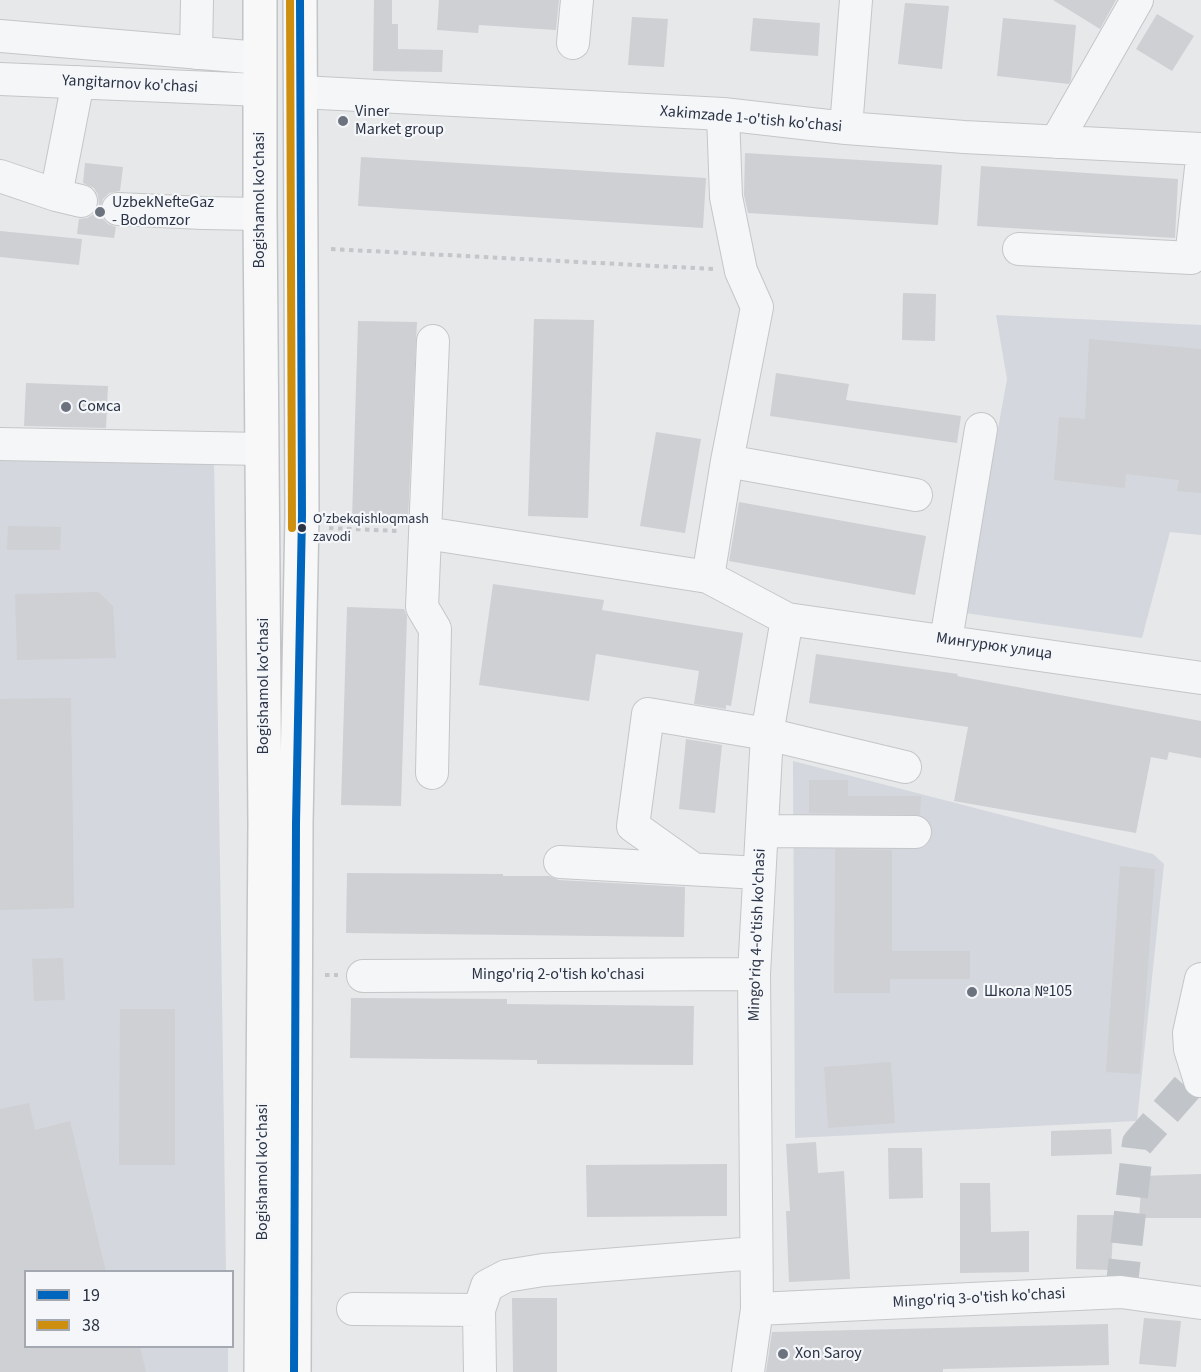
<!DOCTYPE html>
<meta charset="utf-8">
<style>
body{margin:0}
#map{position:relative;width:1201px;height:1372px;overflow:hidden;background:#e6e8ea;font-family:"Source Sans 3",sans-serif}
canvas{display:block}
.legend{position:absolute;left:24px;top:1270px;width:210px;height:78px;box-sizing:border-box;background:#f4f6f9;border:2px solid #a4a8b1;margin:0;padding:8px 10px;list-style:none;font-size:18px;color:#2b3445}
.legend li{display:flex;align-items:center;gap:12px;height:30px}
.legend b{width:30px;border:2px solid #a4a8b1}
</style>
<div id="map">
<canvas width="1201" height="1372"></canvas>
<ul class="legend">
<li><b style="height:8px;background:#0065bd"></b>19</li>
<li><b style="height:8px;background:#ce8f0e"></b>38</li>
</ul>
</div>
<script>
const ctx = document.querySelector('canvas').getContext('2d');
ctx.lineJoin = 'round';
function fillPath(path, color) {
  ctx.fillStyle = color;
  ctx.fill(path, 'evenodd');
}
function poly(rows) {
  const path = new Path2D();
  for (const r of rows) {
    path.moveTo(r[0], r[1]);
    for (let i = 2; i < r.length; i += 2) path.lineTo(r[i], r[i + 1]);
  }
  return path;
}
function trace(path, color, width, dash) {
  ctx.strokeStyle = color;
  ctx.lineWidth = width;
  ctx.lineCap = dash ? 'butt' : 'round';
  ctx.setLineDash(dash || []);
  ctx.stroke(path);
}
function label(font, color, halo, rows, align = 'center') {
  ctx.font = font + ' "Source Sans 3",sans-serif';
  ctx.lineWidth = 4.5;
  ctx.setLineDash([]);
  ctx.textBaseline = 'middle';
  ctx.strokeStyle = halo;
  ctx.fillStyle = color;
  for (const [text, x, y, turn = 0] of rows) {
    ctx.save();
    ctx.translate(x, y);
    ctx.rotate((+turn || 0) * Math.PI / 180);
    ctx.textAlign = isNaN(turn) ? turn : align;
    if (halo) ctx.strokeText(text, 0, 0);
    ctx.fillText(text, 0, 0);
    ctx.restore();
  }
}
const built = poly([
 [996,315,1201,325,1201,535,1170,532,1142,638,965,613,1007,379],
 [0,454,214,458,226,1271,26,1272,26,1346,228,1347,228,1372,0,1372],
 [793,761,1153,854,1164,864,1137,1121,795,1138]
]);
const building = poly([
 [374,0,392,0,392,24,398,24,398,49,443,50,442,72,373,71],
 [439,0,559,0,556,30,479,25,478,33,437,30],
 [1053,0,1116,0,1100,29],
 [905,3,949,6,942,69,898,64],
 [1157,14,1194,36,1172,71,1136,49],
 [632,17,668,19,664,67,628,65],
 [753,18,820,23,818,56,750,51],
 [1003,18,1076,25,1071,80,1069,84,997,76],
 [745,153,942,165,938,225,748,213,744,195],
 [361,157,706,178,703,228,358,206],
 [85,163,123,167,120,191,109,193,103,199,100,208,102,218,108,224,116,227,114,238,77,234,79,219,87,218,94,214,99,205,98,195,94,188,83,183],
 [981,166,1178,179,1175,238,977,226],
 [0,231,82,239,79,265,0,257],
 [903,293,936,294,935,341,902,340],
 [534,319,594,320,588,518,528,516],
 [358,321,417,322,408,520,352,519],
 [1089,339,1201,349,1201,493,1177,491,1179,480,1126,474,1125,488,1054,480,1059,417,1085,419],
 [776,373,849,384,846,400,961,416,957,443,770,416],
 [26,383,108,386,106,428,24,426],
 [656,432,701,439,685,533,640,526],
 [739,502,926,536,915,595,729,561],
 [8,526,61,527,60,550,7,550],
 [493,584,604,600,602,610,743,633,731,706,726,705,726,709,694,704,699,671,596,654,589,701,479,685],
 [98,592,113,606,116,658,17,660,15,594],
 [347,607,404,609,407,616,401,806,341,805],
 [816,654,958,674,957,676,1201,721,1201,758,1169,752,1167,760,1151,757,1136,833,954,801,968,727,809,703],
 [71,698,74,908,0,910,0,699],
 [686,739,722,745,715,813,679,809],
 [809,780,848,780,848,796,921,796,920,815,809,813],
 [835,849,892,850,892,951,970,951,970,979,890,979,890,993,834,993],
 [1120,866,1155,869,1140,1074,1106,1072],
 [347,873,503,874,503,876,549,876,559,880,685,887,684,937,346,933],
 [63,958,65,1000,34,1001,32,959],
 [351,998,507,999,507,1004,694,1006,693,1065,537,1064,537,1060,350,1058],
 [120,1009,175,1009,175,1165,119,1165],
 [891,1062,895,1123,828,1128,824,1067],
 [29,1103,35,1130,70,1121,106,1272,26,1272,26,1347,140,1347,146,1372,0,1372,0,1109],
 [1111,1129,1112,1154,1051,1156,1051,1131],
 [816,1142,818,1173,844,1171,850,1279,789,1282,786,1211,790,1211,786,1144],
 [888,1148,922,1148,923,1198,889,1199],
 [727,1164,727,1216,587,1217,586,1165],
 [1201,1174,1201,1218,1139,1218,1142,1176],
 [960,1183,990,1183,991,1232,1029,1231,1029,1272,960,1273],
 [1077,1215,1114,1215,1111,1270,1076,1269],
 [512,1298,557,1298,557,1372,513,1372],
 [1144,1318,1181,1321,1176,1367,1139,1364],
 [1108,1324,1109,1365,943,1369,943,1372,766,1372,772,1332]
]);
const minorTunnel = poly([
 [1121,1292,1138,1143,1188,1086,1201,1081]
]);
const path = poly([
 [331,249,713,269],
 [329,528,398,531],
 [325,975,338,975]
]);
const minor = poly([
 [0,36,260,58],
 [573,43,577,0],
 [196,53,197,0],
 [0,79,260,90],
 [301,92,723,114,846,128,964,137,1201,149],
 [846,128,856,0],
 [1056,142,1137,0],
 [0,176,56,195,81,201],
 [56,195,78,82],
 [118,209,203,213,260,214],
 [1019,249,1191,258,1201,168],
 [0,444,262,449],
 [727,461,916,495],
 [426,533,708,577,787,619,1201,678],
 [708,577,727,461,757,307,741,271,726,197,723,114],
 [946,640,981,429],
 [432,773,435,629,422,607,433,341],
 [762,831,915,832],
 [560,862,759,873],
 [692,868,633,826,648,714,767,734,905,767],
 [363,976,754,974],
 [1200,1081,1190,1049,1189,1033,1201,979],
 [353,1309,479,1310],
 [757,1309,1121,1292,1201,1303],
 [480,1372,479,1310,487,1286,506,1276,543,1270,755,1253],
 [748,1372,757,1309,754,974,767,734,787,619]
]);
const major = poly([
 [260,0,260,214,265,824,261,1372],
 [294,1372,296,823,302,515,300,0]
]);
const bus1 = poly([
 [294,1372,296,823,302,515,300,0]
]);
const bus2 = poly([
 [290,0,292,528]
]);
const markers = [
 [343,121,6,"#6c737f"],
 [100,212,6,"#6c737f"],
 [66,407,6,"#6c737f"],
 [302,528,5,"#2b3445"],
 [972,992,6,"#6c737f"],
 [783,1354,6,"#6c737f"]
];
const busNames = [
 ["O'zbekqishloqmash",313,520],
 ["zavodi",313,538]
];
const streetNames = [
 ["Yangitarnov ko'chasi",130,85,3],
 ["Xakimzade 1-o'tish ko'chasi",751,120,5],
 ["Bogishamol ko'chasi",260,200,-90],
 ["Мингурюк улица",994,647,8],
 ["Bogishamol ko'chasi",264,686,-90],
 ["Mingo'riq 4-o'tish ko'chasi",758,935,-88],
 ["Mingo'riq 2-o'tish ko'chasi",558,975],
 ["Bogishamol ko'chasi",263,1172,-90],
 ["Mingo'riq 3-o'tish ko'chasi",979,1299,-3]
];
const poiNames = [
 ["Viner",355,112],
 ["Market group",355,130],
 ["UzbekNefteGaz",112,203],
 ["- Bodomzor",112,221],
 ["Сомса",78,407],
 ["Школа №105",984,992],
 ["Xon Saroy",795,1354]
];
fillPath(built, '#d4d7dd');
fillPath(building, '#ced0d3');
trace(minorTunnel, '#c1c4c9', 32, [32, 16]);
trace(minor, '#c4c6c8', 34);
trace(major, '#c2c5c8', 36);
trace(path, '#c5c6ca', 4, [4.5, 4.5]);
trace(minor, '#f5f6f7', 32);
trace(major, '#f8f8f8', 33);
trace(bus1, '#0065bd', 8);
trace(bus2, '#ce8f0e', 8);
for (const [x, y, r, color] of markers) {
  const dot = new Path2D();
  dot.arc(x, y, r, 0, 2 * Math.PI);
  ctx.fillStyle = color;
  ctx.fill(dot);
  trace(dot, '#f4f6f9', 2);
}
label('14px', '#2b3445', '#f4f6f9', busNames, 'left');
label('16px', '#2b3445', '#f4f6f9', streetNames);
label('16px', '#2b3445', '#f4f6f9', poiNames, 'left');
</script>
